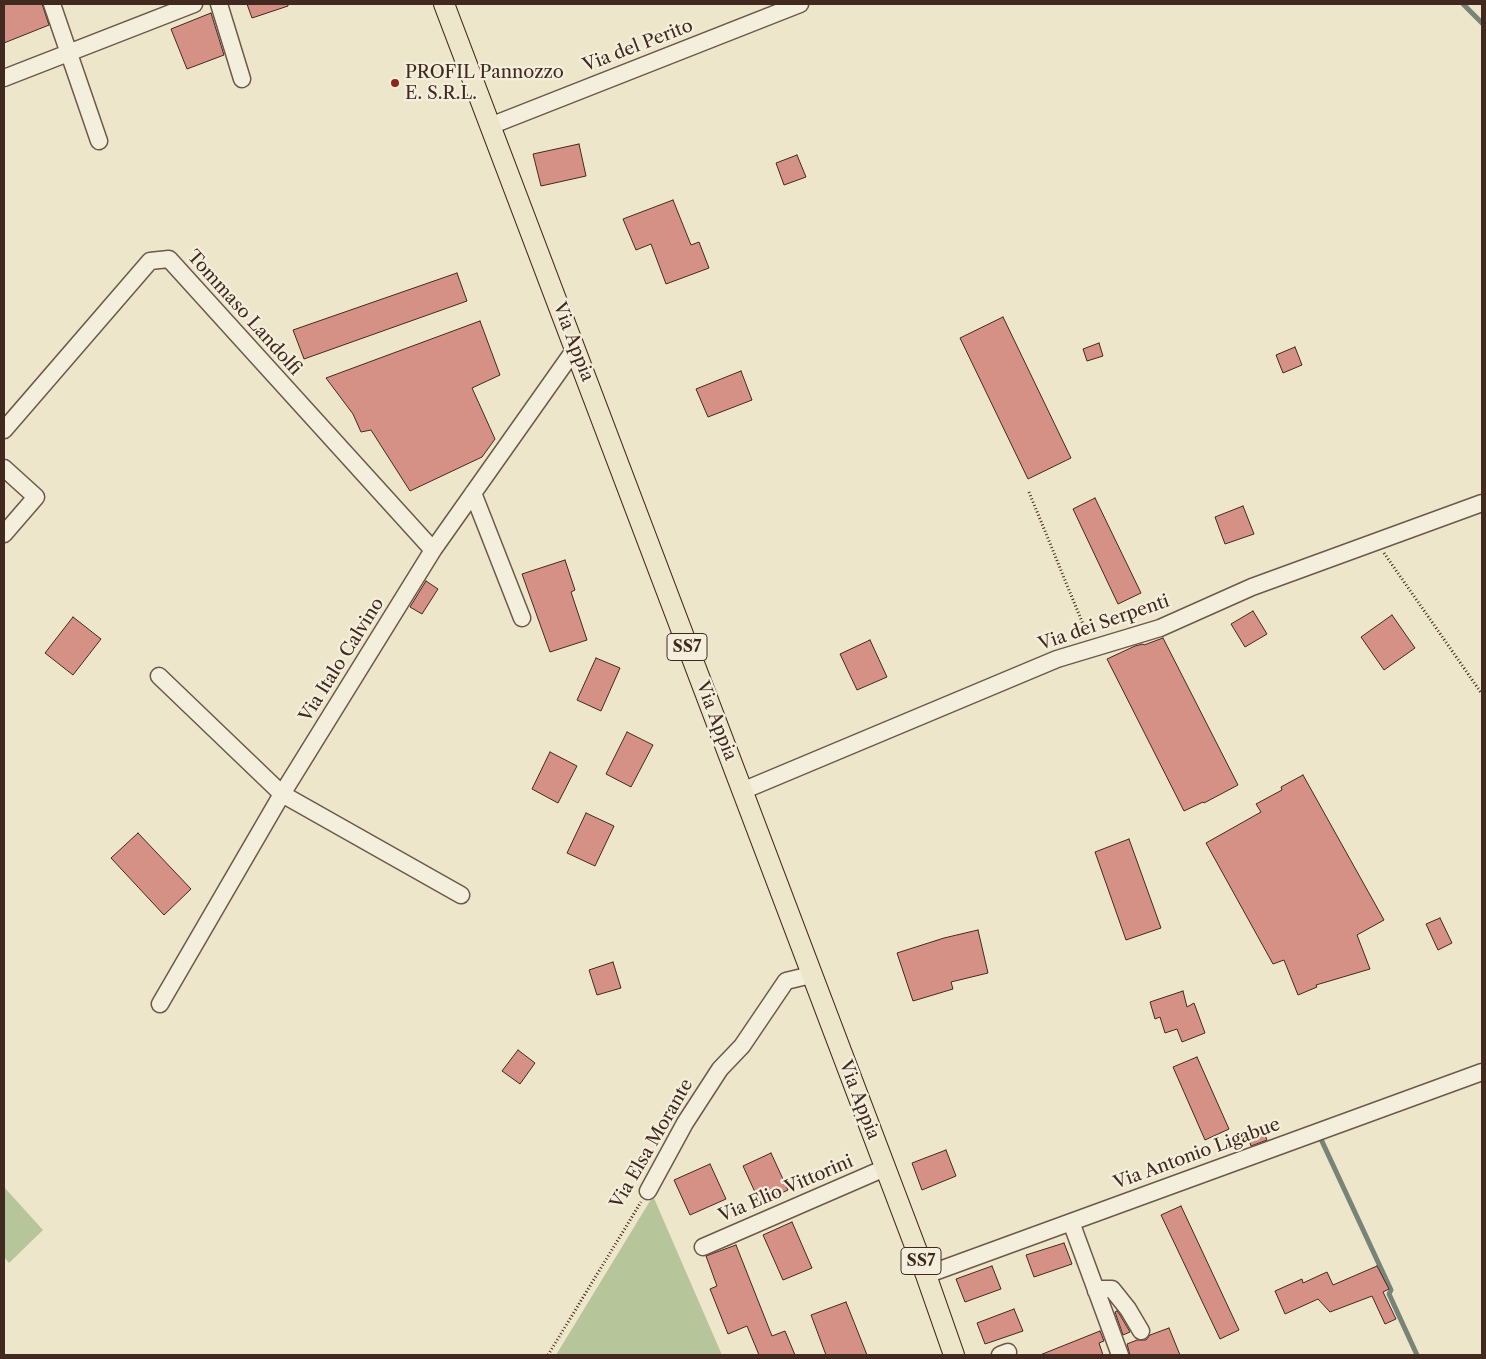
<!DOCTYPE html>
<style>
body{margin:0}
#map{position:relative;width:1486px;height:1359px;overflow:hidden;background:#eee6cb;font-family:"Libre Caslon Text",serif}
canvas{display:block}
.frame{position:absolute;inset:0;border:5px solid #42291f;pointer-events:none}
</style>
<div id="map">
<canvas width="1486" height="1359"></canvas>
<div class="frame"></div>
</div>
<script>
const ctx = document.querySelector('canvas').getContext('2d');
ctx.lineJoin = 'round';
function fillPath(path, color) {
  ctx.fillStyle = color;
  ctx.fill(path, 'evenodd');
}
function poly(rows) {
  const path = new Path2D();
  for (const r of rows) {
    path.moveTo(r[0], r[1]);
    for (let i = 2; i < r.length; i += 2) path.lineTo(r[i], r[i + 1]);
  }
  return path;
}
function trace(path, color, width, dash) {
  ctx.strokeStyle = color;
  ctx.lineWidth = width;
  ctx.lineCap = dash ? 'butt' : 'round';
  ctx.setLineDash(dash || []);
  ctx.stroke(path);
}
function label(font, color, halo, rows, align = 'center') {
  ctx.font = font + ' "Libre Caslon Text",serif';
  ctx.lineWidth = 4.5;
  ctx.setLineDash([]);
  ctx.textBaseline = 'middle';
  ctx.strokeStyle = halo;
  ctx.fillStyle = color;
  for (const [text, x, y, turn = 0] of rows) {
    ctx.save();
    ctx.translate(x, y);
    ctx.rotate((+turn || 0) * Math.PI / 180);
    ctx.textAlign = isNaN(turn) ? turn : align;
    if (halo) ctx.strokeText(text, 0, 0);
    ctx.fillText(text, 0, 0);
    ctx.restore();
  }
}
const green = poly([
 [4,1187,43,1230,9,1263,4,1257],
 [653,1196,722,1355,556,1355]
]);
const stream = poly([
 [1463,4,1482,23],
 [1320,1137,1391,1290,1389,1294,1417,1355]
]);
const building = poly([
 [4,4,42,4,49,25,4,43,4,4],
 [247,4,288,4,288,6,252,18,247,4],
 [211,13,224,55,187,69,171,29,211,13],
 [579,144,586,176,541,186,533,154,579,144],
 [797,155,806,177,784,185,776,163,797,155],
 [673,200,691,245,699,242,709,268,666,284,651,244,636,250,623,219,673,200],
 [457,273,467,301,304,359,293,330,457,273],
 [1003,317,1071,458,1028,479,960,338,1003,317],
 [480,321,500,375,472,388,495,439,482,457,410,491,371,430,361,432,353,414,326,378,480,321],
 [1099,343,1103,356,1087,361,1083,349,1099,343],
 [1295,347,1302,365,1283,373,1276,355,1295,347],
 [741,371,752,400,708,417,696,389,741,371],
 [1095,498,1141,593,1118,604,1073,509,1095,498],
 [1243,506,1254,534,1225,544,1215,517,1243,506],
 [565,560,575,590,571,592,587,640,550,652,522,574,565,560],
 [426,581,438,589,422,614,410,607,426,581],
 [1253,611,1267,634,1245,647,1231,624,1253,611],
 [1392,615,1415,648,1384,670,1361,637,1392,615],
 [73,617,101,639,73,675,45,653,73,617],
 [1163,638,1238,785,1204,803,1203,802,1184,811,1107,659,1135,646,1143,644,1144,645,1163,638],
 [870,640,887,677,857,690,840,654,870,640],
 [596,658,620,668,601,711,577,700,596,658],
 [627,732,653,745,631,787,606,774,627,732],
 [550,752,577,766,558,803,532,789,550,752],
 [1303,775,1384,920,1357,935,1370,969,1316,985,1317,987,1298,995,1284,960,1273,964,1206,843,1261,812,1256,804,1282,790,1281,787,1303,775],
 [586,813,614,826,595,866,567,853,586,813],
 [138,833,191,889,164,915,111,858,138,833],
 [1129,839,1161,928,1126,940,1095,852,1129,839],
 [1440,918,1452,943,1438,950,1426,924,1440,918],
 [978,930,988,973,951,982,953,989,913,1001,897,953,944,938,978,930],
 [613,962,621,988,597,995,589,970,613,962],
 [1183,991,1187,1007,1194,1003,1205,1033,1182,1042,1177,1029,1165,1033,1160,1017,1155,1019,1150,1002,1183,991],
 [518,1050,535,1063,520,1084,502,1071,518,1050],
 [1197,1057,1229,1129,1205,1140,1173,1067,1197,1057],
 [1262,1128,1267,1140,1251,1146,1247,1133,1262,1128],
 [946,1150,956,1176,922,1190,912,1163,946,1150],
 [771,1153,788,1190,760,1203,743,1166,771,1153],
 [710,1164,726,1199,690,1215,674,1180,710,1164],
 [1181,1206,1239,1330,1220,1339,1161,1215,1181,1206],
 [792,1222,812,1268,783,1280,763,1235,792,1222],
 [1064,1243,1072,1264,1034,1277,1026,1255,1064,1243],
 [736,1245,772,1336,785,1331,795,1355,759,1355,747,1326,728,1334,710,1289,717,1286,706,1256,736,1245],
 [992,1266,1001,1289,965,1302,956,1279,992,1266],
 [1377,1266,1389,1289,1383,1292,1396,1319,1385,1324,1372,1296,1330,1312,1318,1299,1285,1314,1275,1291,1302,1279,1303,1283,1327,1272,1333,1285,1377,1266],
 [846,1302,867,1355,826,1355,811,1315,846,1302],
 [1014,1309,1023,1331,985,1344,977,1323,1014,1309],
 [1117,1311,1120,1315,1130,1332,1123,1335,1115,1312,1117,1311],
 [1169,1328,1180,1355,1130,1355,1127,1344,1137,1340,1146,1340,1150,1335,1169,1328],
 [1100,1331,1104,1341,1099,1343,1103,1355,1040,1355,1100,1331]
]);
const path = poly([
 [1029,492,1087,634],
 [1384,553,1482,694],
 [548,1355,641,1202]
]);
const minor = poly([
 [52,4,99,141],
 [219,4,242,79],
 [4,78,194,4],
 [490,126,800,4],
 [4,430,150,261,169,259,433,550],
 [4,468,36,497,4,534],
 [473,493,522,618],
 [159,676,282,794,461,895],
 [742,791,1057,659,1160,628,1252,587,1482,503],
 [160,1004,282,794,433,550,575,349],
 [648,1191,685,1123,720,1069,742,1046,786,981,811,975],
 [1071,1222,1120,1355],
 [703,1247,885,1168],
 [926,1275,1482,1072],
 [1096,1291,1100,1289,1112,1289,1128,1309,1141,1331],
 [1000,1355,1008,1352]
]);
const major = poly([
 [444,4,926,1275,954,1355]
]);
const markers = [
 [395,83,5,"#8f2418"]
];
const shields = [
 [687,647,40],
 [921,1261,40]
];
const shieldNames = [
 ["SS7",687,647],
 ["SS7",921,1261]
];
const streetNames = [
 ["Via del Perito",638,46,-21],
 ["Tommaso Landolfi",244,313,48],
 ["Via Appia",573,342,69],
 ["Via dei Serpenti",1104,623,-19],
 ["Via Italo Calvino",342,660,-58],
 ["Via Appia",716,721,69],
 ["Via Appia",859,1100,69],
 ["Via Elsa Morante",652,1144,-60],
 ["Via Antonio Ligabue",1197,1154,-20],
 ["Via Elio Vittorini",786,1189,-23]
];
const poiNames = [
 ["PROFIL Pannozzo",405,73],
 ["E. S.R.L.",405,94]
];
fillPath(green, '#b6c69a');
trace(stream, '#778477', 5);
fillPath(building, '#d69186');
trace(building, '#42291f', 1);
trace(minor, '#6d584a', 19);
trace(major, '#42291f', 22);
trace(path, '#42291f', 3, [1, 2.5]);
trace(minor, '#f4efdd', 16);
trace(major, '#eee6cb', 20);
for (const [x, y, r, color] of markers) {
  const dot = new Path2D();
  dot.arc(x, y, r, 0, 2 * Math.PI);
  ctx.fillStyle = color;
  ctx.fill(dot);
  trace(dot, '#f4efdd', 2);
}
for (const [x, y, w] of shields) {
  const box = new Path2D();
  box.roundRect(x - w / 2, y - 13.5, w, 27, 4);
  ctx.fillStyle = '#f4efdd';
  ctx.fill(box);
  trace(box, '#42291f', 1);
}
label('bold 16px', '#42291f', null, shieldNames);
label('18px', '#42291f', '#f4efdd', streetNames);
label('18px', '#42291f', '#f4efdd', poiNames, 'left');
</script>
